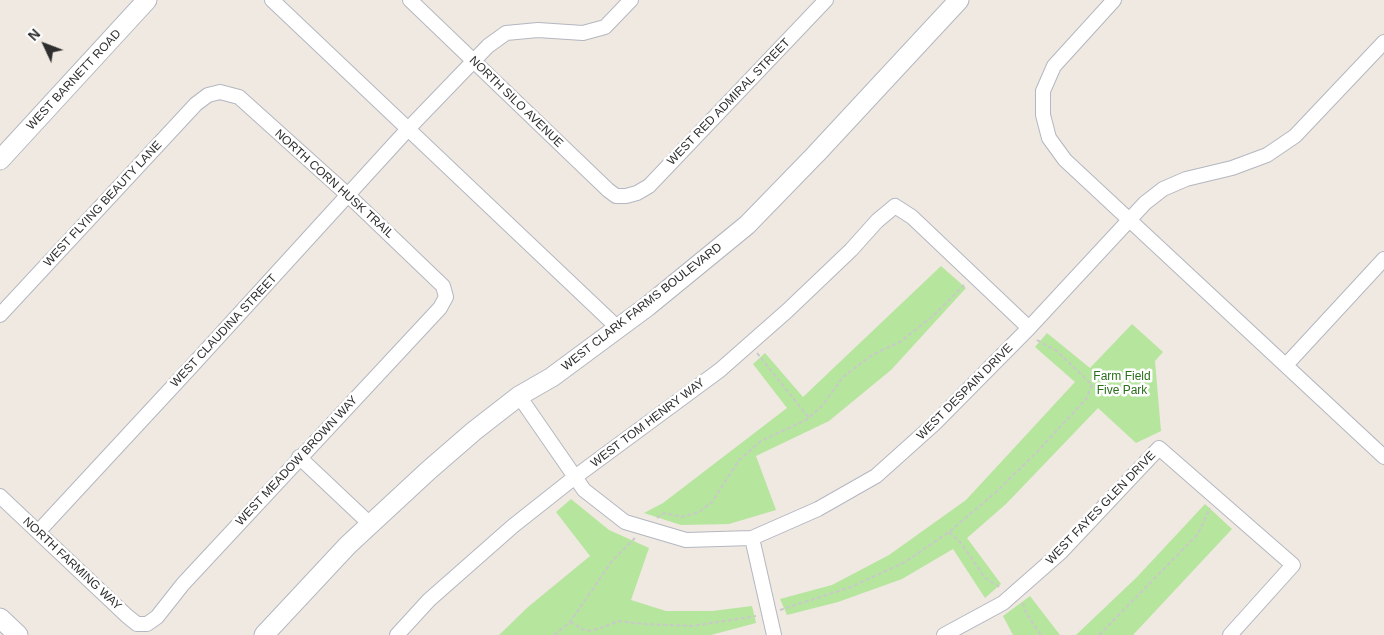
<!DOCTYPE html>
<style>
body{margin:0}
#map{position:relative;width:1384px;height:635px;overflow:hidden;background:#efe9e1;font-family:Helvetica,sans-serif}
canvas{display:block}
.north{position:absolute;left:20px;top:20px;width:50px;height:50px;-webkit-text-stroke:4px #fff;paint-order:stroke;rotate:313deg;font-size:14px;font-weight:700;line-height:20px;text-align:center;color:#2e2e2e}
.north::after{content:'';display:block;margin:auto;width:18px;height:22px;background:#2e2e2e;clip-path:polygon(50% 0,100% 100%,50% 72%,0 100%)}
</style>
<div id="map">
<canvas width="1384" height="635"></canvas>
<div class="north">N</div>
</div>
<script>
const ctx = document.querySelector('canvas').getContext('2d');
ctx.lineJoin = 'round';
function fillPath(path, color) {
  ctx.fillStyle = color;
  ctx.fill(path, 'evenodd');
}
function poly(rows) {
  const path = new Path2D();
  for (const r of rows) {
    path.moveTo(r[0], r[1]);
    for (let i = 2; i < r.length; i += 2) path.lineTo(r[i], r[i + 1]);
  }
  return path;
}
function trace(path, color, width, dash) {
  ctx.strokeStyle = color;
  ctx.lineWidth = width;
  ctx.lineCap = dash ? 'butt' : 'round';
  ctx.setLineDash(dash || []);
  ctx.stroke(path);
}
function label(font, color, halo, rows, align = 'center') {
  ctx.font = font + ' Helvetica,sans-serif';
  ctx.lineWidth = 5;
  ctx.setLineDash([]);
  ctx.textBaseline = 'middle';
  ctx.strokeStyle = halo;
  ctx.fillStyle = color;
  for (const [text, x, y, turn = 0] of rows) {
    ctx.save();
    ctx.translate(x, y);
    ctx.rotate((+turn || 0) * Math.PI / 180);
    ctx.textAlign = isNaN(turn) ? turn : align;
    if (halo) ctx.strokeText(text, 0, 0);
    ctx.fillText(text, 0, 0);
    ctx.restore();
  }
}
const green = poly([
 [941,266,966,288,891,370,829,421,756,456,776,510,729,524,681,525,644,513,663,503,787,408,753,364,765,353,803,397],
 [1132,324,1163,352,1155,361,1161,431,1136,443,1098,408,1006,504,967,538,1001,584,985,598,953,549,902,579,838,602,787,615,780,599,832,585,889,555,966,500,1075,382,1035,347,1047,333,1090,368],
 [571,499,609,530,649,548,631,600,666,611,712,611,752,606,756,623,711,635,499,635,528,607,590,556,556,512],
 [1205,504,1232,529,1133,635,1076,635,1137,577],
 [1030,596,1060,635,1013,635,1003,616]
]);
const path = poly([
 [757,353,809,418],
 [657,518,664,513,682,517,699,512,712,502,739,460,761,441,806,420,822,406,843,377,872,355,900,342,932,317,964,285],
 [949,532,961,543,985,578,1001,588],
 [1023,603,1026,613,1041,635],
 [780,610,851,587,905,562,949,532,995,493,1038,451,1086,399,1092,385,1057,351,1035,339],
 [570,622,586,631,598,629,619,621,643,624,692,626,756,616],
 [554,635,570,622,612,561,635,538],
 [1099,635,1198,534,1210,508]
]);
const street = poly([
 [272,0,618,328],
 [410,0,608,190,616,196,626,196,637,193,649,186,826,0],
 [1114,0,1054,66,1043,91,1043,115,1049,138,1065,160,1384,457],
 [0,315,196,104,208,95,220,92,239,97,349,196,443,286,446,297,440,308,183,584,157,617,147,624,137,624,127,616,0,496],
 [1286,365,1384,259],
 [519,396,584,490,625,522,686,540,752,538,818,509,876,476,934,424,1029,328,1145,203,1163,189,1186,179,1232,168,1267,155,1295,136,1384,42],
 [299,457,370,524],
 [38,532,190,368,408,129,488,46,506,33,538,30,583,33,605,27,631,0],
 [752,538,774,635],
 [397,635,429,600,513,526,575,477,720,370,787,311,851,250,877,221,895,206,912,217,1029,328],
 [944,635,1003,603,1061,552,1159,448,1293,565,1230,635]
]);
const secondary = poly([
 [0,160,147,0],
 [0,618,18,635],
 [264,635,348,545,429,470,474,431,519,396,552,377,648,306,747,225,816,154,959,0]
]);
const streetNames = [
 ["WEST BARNETT ROAD",74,80,-47],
 ["NORTH SILO AVENUE",516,102,44],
 ["WEST RED ADMIRAL STREET",729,102,-46],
 ["NORTH CORN HUSK TRAIL",334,184,42],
 ["WEST FLYING BEAUTY LANE",103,204,-47],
 ["WEST CLARK FARMS BOULEVARD",642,307,-38],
 ["WEST CLAUDINA STREET",224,331,-47],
 ["WEST DESPAIN DRIVE",965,392,-45],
 ["WEST TOM HENRY WAY",648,423,-37],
 ["WEST MEADOW BROWN WAY",297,461,-47],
 ["WEST FAYES GLEN DRIVE",1101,508,-46],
 ["NORTH FARMING WAY",72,564,43]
];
const parkNames = [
 ["Farm Field",1122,377],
 ["Five Park",1122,391]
];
fillPath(green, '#b6e59e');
trace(street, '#b4b7c1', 16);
trace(secondary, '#b4b7c1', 21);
trace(path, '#c9c9c9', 2, [4, 2.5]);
trace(street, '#fff', 14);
trace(secondary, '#fff', 19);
label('12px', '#2e2e2e', '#fff', streetNames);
label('12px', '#2c6e1b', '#fff', parkNames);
</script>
